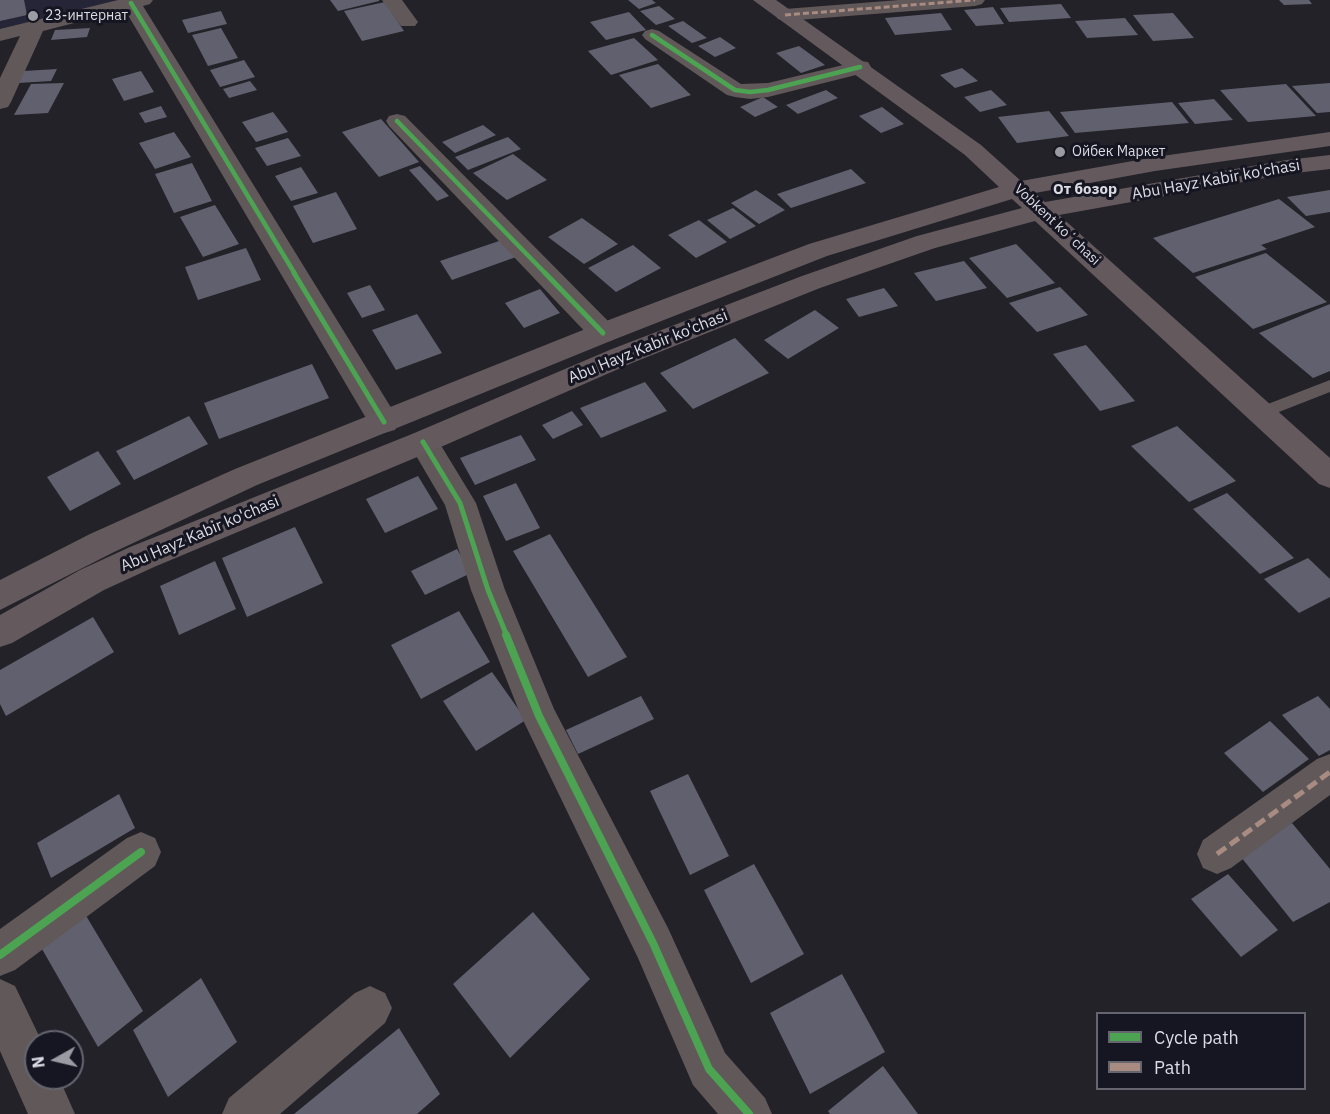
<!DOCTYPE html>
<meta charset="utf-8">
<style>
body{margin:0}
#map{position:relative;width:1330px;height:1114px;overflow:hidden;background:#232229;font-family:"IBM Plex Sans",sans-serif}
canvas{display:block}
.legend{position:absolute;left:1096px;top:1012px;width:210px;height:78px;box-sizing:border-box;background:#161622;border:2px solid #656570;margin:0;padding:8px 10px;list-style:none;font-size:18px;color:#dcdce5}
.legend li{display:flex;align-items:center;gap:12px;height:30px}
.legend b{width:30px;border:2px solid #656570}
.north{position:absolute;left:24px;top:1030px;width:60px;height:60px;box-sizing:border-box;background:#161622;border:2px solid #656570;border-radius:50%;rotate:262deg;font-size:16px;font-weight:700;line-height:24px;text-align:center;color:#dcdce5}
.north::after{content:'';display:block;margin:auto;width:21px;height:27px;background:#9b9ba3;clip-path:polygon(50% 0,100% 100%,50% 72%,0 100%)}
</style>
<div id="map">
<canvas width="1330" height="1114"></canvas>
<ul class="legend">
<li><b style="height:8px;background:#4ca352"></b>Cycle path</li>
<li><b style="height:8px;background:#a88b81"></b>Path</li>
</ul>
<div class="north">N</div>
</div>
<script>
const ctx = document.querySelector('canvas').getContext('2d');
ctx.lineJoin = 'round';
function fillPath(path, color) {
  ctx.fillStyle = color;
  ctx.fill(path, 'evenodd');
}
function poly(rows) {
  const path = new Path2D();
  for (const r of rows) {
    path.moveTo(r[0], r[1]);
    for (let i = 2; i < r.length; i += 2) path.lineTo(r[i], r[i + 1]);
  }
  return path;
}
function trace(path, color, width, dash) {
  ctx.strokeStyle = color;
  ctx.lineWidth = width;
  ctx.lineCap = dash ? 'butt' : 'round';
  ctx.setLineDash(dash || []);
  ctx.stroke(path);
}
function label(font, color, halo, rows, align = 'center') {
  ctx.font = font + ' "IBM Plex Sans",sans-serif';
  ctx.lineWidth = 6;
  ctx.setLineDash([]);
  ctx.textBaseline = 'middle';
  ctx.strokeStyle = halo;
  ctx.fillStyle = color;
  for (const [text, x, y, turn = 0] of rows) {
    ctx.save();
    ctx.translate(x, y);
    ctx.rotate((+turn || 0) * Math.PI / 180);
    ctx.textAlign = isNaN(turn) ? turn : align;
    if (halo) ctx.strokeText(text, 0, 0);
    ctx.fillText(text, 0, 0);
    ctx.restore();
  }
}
const built = poly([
 [0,0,132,0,0,32]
]);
const building = poly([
 [0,0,24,0,27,15,0,21],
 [330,0,379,0,379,1,338,11],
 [628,0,652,0,656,3,639,9],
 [1279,0,1309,0,1312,4,1284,5],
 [385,2,404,31,362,41,344,11],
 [1061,4,1071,18,1009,22,1000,8],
 [659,6,675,19,656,25,640,11],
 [993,7,1004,24,976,26,964,10],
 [221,11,227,24,188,33,182,20],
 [629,12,646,30,606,40,590,22],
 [941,13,952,30,895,35,885,18],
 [1173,13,1194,38,1153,41,1133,15],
 [1125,18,1138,35,1087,38,1075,21],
 [683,21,707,38,692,43,668,26],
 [90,28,87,37,51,40,55,30],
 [221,28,238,58,208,66,192,35],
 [720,37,736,48,715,57,698,46],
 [634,38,658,60,611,75,588,51],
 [799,46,825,65,801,73,776,53],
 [244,60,255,77,220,87,210,70],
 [658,64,691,95,651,108,619,75],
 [962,68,978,81,955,88,940,75],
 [57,69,51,81,18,83,24,71],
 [141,71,154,92,124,101,112,79],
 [250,81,257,90,229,98,223,89],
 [64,83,48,113,14,115,31,84],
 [1330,83,1330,112,1317,113,1292,86],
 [1286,84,1316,116,1248,122,1220,90],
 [826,90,838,98,798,114,786,105],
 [991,90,1007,105,980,112,964,97],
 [763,97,778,107,755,117,740,107],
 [1214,99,1233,120,1195,124,1178,103],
 [1172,102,1189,123,1075,133,1060,112],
 [161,106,167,117,145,123,139,113],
 [882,107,904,124,881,133,859,116],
 [1049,111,1069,136,1017,143,998,117],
 [273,112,288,132,256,142,242,122],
 [381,119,419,162,379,177,342,132],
 [483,125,496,135,455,153,442,142],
 [174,132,191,157,155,169,139,143],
 [508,137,521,149,468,170,455,157],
 [288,138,301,156,267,166,255,148],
 [513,154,547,180,507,200,473,173],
 [192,163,212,201,174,213,155,174],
 [420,166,449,196,437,201,409,170],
 [301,167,318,193,291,201,275,176],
 [851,169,866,183,791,208,777,194],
 [756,190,785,210,759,224,731,203],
 [1330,190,1330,212,1306,216,1287,197],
 [336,192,357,229,313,243,293,206],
 [1279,199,1315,227,1261,245,1267,249,1193,273,1153,238],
 [215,205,239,244,203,257,180,217],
 [733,208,756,226,730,239,707,220],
 [582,218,618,244,584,264,548,237],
 [699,220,727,242,696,258,668,235],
 [502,240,516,257,452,280,440,261],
 [1016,244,1055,283,1007,298,969,258],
 [633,245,661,268,616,292,588,268],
 [246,248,261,280,198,300,185,267],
 [1266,253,1327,302,1253,329,1195,277],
 [964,261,987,288,936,301,914,273],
 [370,285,385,310,362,318,347,293],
 [1060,287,1088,315,1037,332,1009,303],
 [884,288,898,306,859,317,846,299],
 [540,289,560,313,524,328,505,303],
 [1330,304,1330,371,1313,378,1259,333],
 [815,310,839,328,788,359,764,340],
 [417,314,442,353,396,370,372,330],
 [735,338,769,373,693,409,660,373],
 [1086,345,1135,401,1100,411,1053,354],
 [312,364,329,398,219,439,204,403],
 [645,382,667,411,601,438,580,408],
 [572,411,583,425,553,439,542,425],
 [189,416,208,444,134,480,116,451],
 [1177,426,1236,481,1189,502,1131,446],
 [521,435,536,460,475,485,460,458],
 [98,451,121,484,70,511,47,477],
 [418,476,438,509,385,533,366,499],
 [516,483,540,528,506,541,483,496],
 [1227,493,1294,558,1260,574,1193,509],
 [295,527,323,583,247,617,222,558],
 [550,534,627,657,588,677,513,551],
 [457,549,471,573,425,595,411,571],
 [1308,558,1330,579,1330,597,1299,613,1264,579],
 [215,561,236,609,179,635,160,586],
 [459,611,490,662,421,699,391,645],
 [93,617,114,652,6,716,0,704,0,670],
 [492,672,526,720,476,751,443,701],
 [641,696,654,719,578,754,566,730],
 [1318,696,1330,709,1330,750,1319,756,1282,715],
 [1270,721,1309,759,1263,792,1224,753],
 [688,774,729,856,690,875,650,791],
 [119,794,135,828,51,878,37,843],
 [1292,823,1330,869,1330,902,1293,922,1237,852],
 [754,864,804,954,751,983,704,890],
 [1228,874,1278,930,1241,957,1191,899],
 [82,909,143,1011,98,1047,38,942],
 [533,912,590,979,510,1058,453,984],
 [842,974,885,1052,810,1094,770,1013],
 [201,978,237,1042,168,1097,133,1030],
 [399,1028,440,1094,417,1114,294,1114],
 [883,1066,918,1114,830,1114,828,1111]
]);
const lane = poly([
 [1330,380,1330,392,1261,419,1255,417,1253,413,1255,409,1330,380]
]);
const street = poly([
 [118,0,153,0,150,4,143,6,395,414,399,422,395,430,384,433,373,430,125,10,43,31,11,102,8,107,0,109,0,78,20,36,0,41,0,29,118,0],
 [382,0,402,0,418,22,415,26,401,26,382,0],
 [899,0,985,0,982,4,975,6,785,21,778,19,775,15,778,11,785,9,899,0],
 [652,29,659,31,741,84,768,83,860,61,868,62,871,67,868,72,768,97,750,99,735,97,727,95,645,39,642,35,645,31,652,29],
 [397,114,405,116,613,326,617,333,613,340,603,343,593,340,389,126,386,121,389,116,397,114],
 [423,431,434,434,476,503,505,590,554,709,668,928,725,1053,765,1098,772,1114,718,1114,693,1085,638,958,521,716,471,590,445,505,408,442,412,434,423,431],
 [1330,754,1330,795,1231,868,1217,874,1203,868,1197,854,1203,840,1317,759,1330,754],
 [141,832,155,838,161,852,155,866,15,970,0,976,0,929,127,838,141,832],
 [0,979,15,986,42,1042,36,1042,36,1078,59,1078,75,1114,28,1114,0,1051,0,979],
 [370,986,385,993,392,1008,385,1023,280,1114,222,1114,229,1098,355,993,370,986]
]);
const secondary = poly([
 [753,0,776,0,981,145,1021,181,1155,157,1330,132,1330,146,1155,171,1035,193,1045,202,1287,160,1330,155,1330,169,1287,174,1059,215,1330,458,1330,488,1319,484,1035,221,935,248,820,288,632,363,434,450,154,567,104,590,12,643,0,647,0,615,80,570,130,547,412,434,612,349,802,276,917,236,1022,208,1012,199,827,256,613,340,257,485,114,552,0,610,0,580,90,534,235,469,593,326,809,244,999,187,965,155,753,0]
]);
const quietFar1 = poly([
 [785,15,975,0]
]);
const quiet = poly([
 [1217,854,1330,772]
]);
const cyclewayFar2 = poly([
 [131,3,295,274],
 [652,35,735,90,750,92,768,90,860,67],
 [397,121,546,274]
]);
const cyclewayFar1 = poly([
 [294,273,384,422],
 [545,273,603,333],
 [423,442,460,503,488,590,507,636]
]);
const cycleway = poly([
 [506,635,539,716,653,943,709,1069,749,1114],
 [0,955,141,852]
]);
const markers = [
 [33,16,6,"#9b9ba3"],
 [1060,152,6,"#9b9ba3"]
];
const farPoinames = [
 ["23-интернат",45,16],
 ["Ойбек Маркет",1072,152]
];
const farStreetnames = [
 ["Vobkent koʻchasi",1057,225,43]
];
const farNeighbourhoodnames = [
 ["От бозор",1085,190]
];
const streetNames = [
 ["Abu Hayz Kabir ko'chasi",1216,180,-10],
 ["Abu Hayz Kabir ko'chasi",648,347,-22],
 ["Abu Hayz Kabir ko'chasi",200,534,-23]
];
fillPath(built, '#262537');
fillPath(building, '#61606e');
fillPath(lane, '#615859');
fillPath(street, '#615859');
fillPath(secondary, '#645a5d');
trace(quietFar1, '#a88b81', 3, [6, 3]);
trace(quiet, '#a88b81', 5, [11, 5]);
trace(cyclewayFar2, '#4ca352', 4.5);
trace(cyclewayFar1, '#4ca352', 5);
trace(cycleway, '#4ca352', 8);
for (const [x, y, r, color] of markers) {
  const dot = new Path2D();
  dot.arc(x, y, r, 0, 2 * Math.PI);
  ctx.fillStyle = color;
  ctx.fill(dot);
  trace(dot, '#161622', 2);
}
label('14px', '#dcdce5', '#161622', farPoinames, 'left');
label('14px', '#dcdce5', '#161622', farStreetnames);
label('bold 15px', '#dcdce5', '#161622', farNeighbourhoodnames);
label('16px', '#dcdce5', '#161622', streetNames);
</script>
